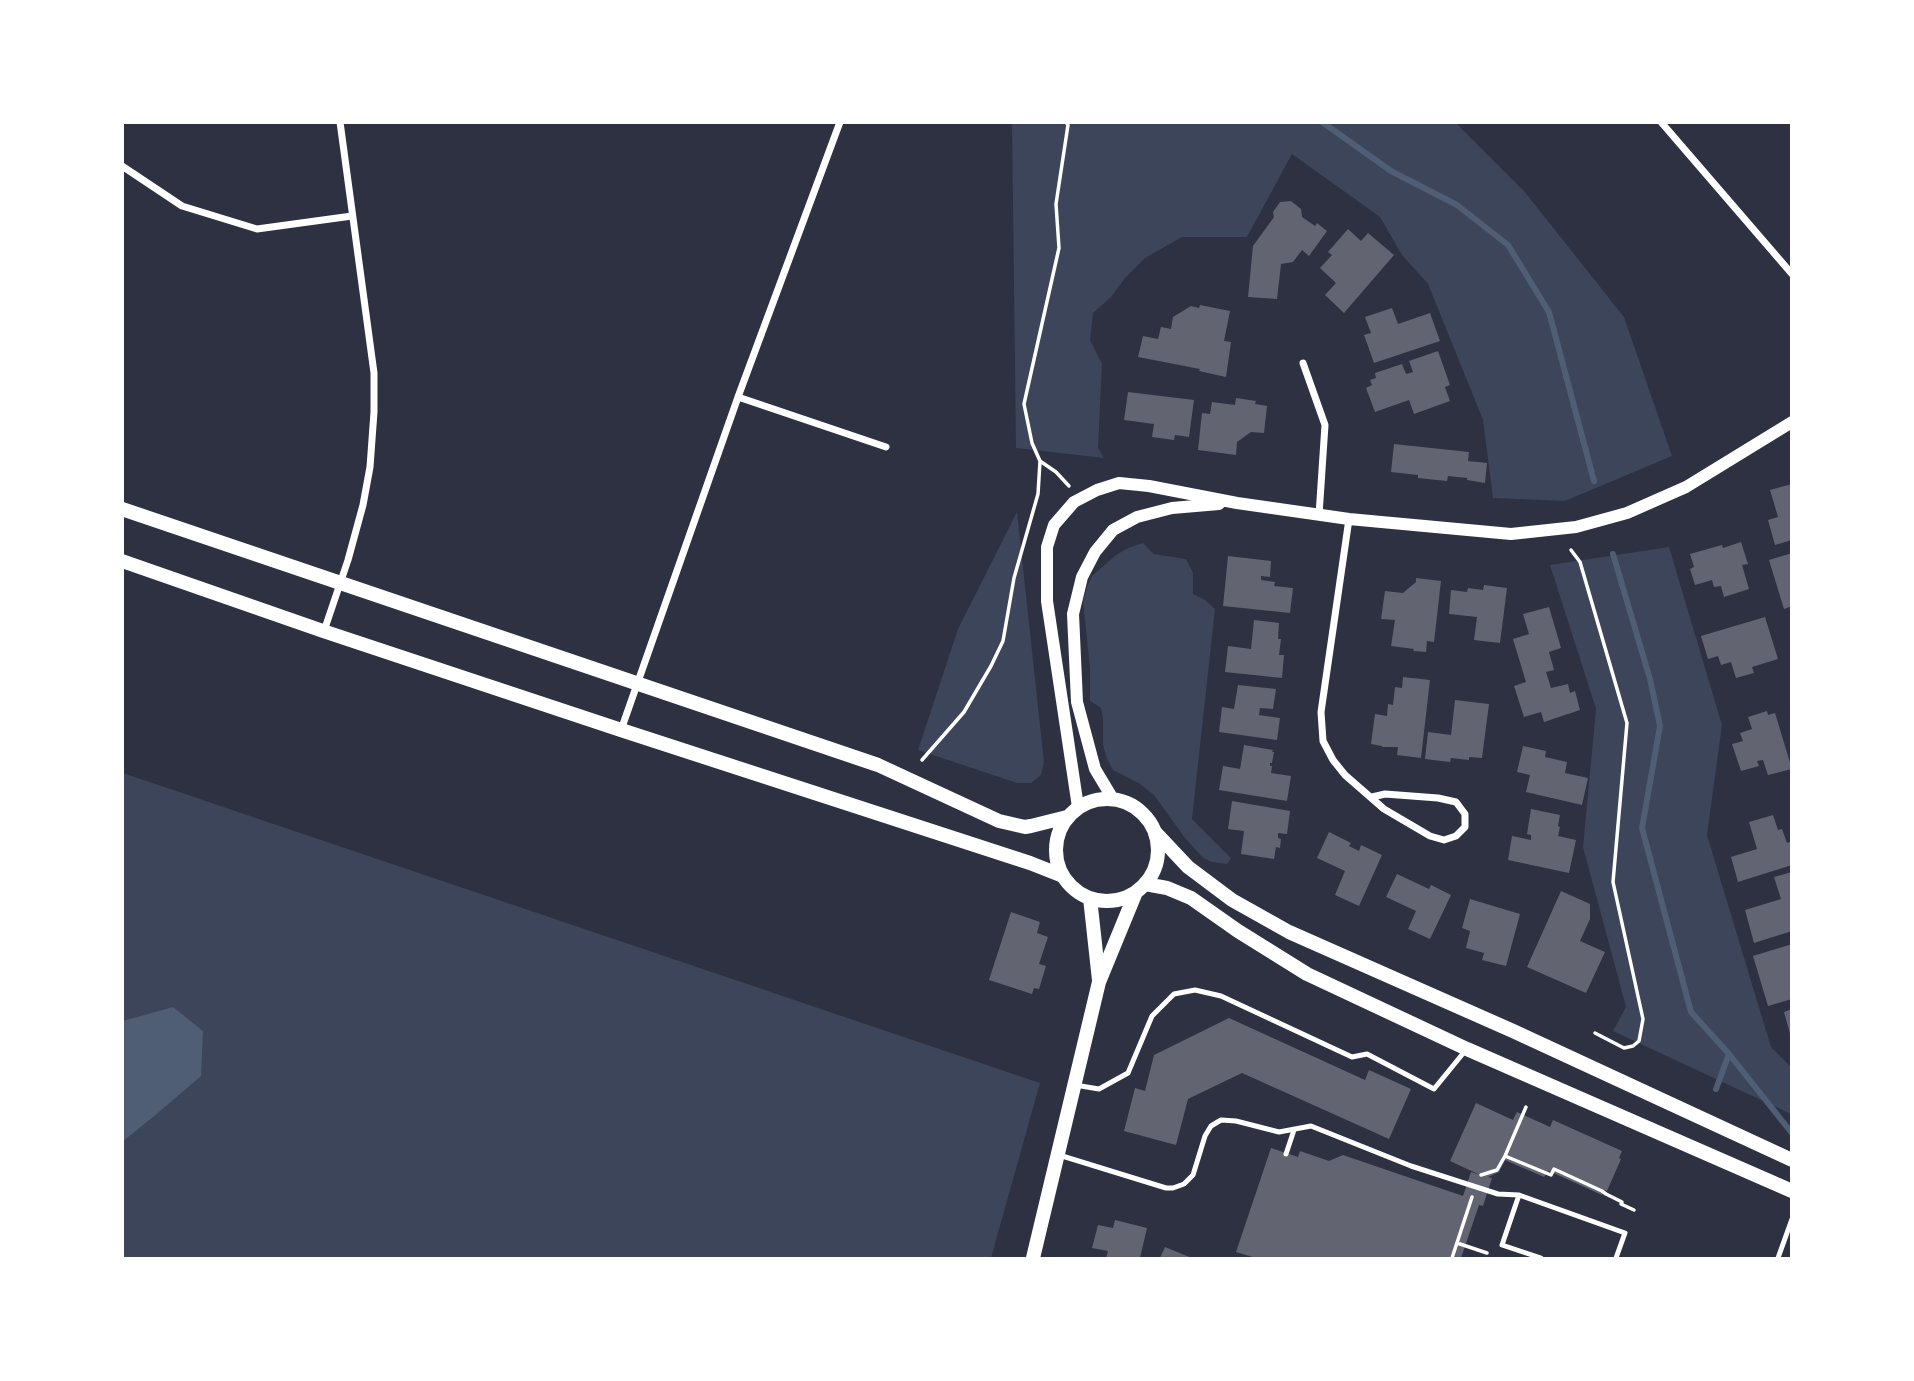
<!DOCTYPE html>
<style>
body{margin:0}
#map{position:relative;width:1914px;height:1381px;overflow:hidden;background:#2d3142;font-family:Spectral,serif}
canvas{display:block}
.frame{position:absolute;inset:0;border:124px solid #fff;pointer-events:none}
</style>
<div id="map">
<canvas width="1914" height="1381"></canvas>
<div class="frame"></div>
</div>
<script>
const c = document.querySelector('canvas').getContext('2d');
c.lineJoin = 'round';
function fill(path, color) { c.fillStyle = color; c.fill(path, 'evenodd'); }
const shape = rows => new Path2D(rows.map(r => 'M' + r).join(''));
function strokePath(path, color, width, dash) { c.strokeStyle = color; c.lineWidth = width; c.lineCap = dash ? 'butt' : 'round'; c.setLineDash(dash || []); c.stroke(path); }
fill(shape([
 [1012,123,1456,123,1524,191,1624,317,1672,456,1565,501,1493,498,1483,420,1428,284,1402,255,1380,217,1292,154,1247,237,1182,237,1145,258,1126,277,1111,297,1093,313,1090,340,1102,364,1098,448,1104,458,1016,448],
 [1017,512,1044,762,1041,775,1031,783,1017,783,918,750,958,629],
 [1143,543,1154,554,1186,559,1193,573,1193,594,1205,600,1215,609,1192,819,1231,858,1227,864,1212,862,1203,858,1185,838,1154,795,1140,784,1113,770,1107,759,1103,745,1103,718,1101,708,1090,701,1090,668,1083,601,1087,587,1092,576,1116,555,1128,548],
 [1669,547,1722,725,1707,835,1771,1047,1791,1067,1791,1114,1613,1031,1626,1007,1583,847,1596,709,1550,565],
 [123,773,1040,1083,991,1258,123,1258]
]), '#3c4559');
fill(shape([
 [173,1007,203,1031,201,1076,153,1117,123,1141,123,1021]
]), '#4f5d75');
strokePath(shape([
 [1322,122,1391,171,1457,205,1508,245,1549,312,1594,481],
 [1613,554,1650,679,1660,726,1642,828,1691,1012,1729,1054,1791,1132],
 [1716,1089,1729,1054]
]), '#4f5d75', 6);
fill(shape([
 [1291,201,1301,209,1302,217,1315,226,1317,223,1327,231,1309,256,1302,250,1293,262,1281,264,1277,299,1248,297,1253,246,1274,217,1273,212,1280,202],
 [1348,229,1361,241,1368,233,1394,255,1344,313,1325,295,1336,283,1320,268,1332,255,1328,252],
 [1200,305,1230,311,1224,341,1231,342,1226,377,1199,371,1200,369,1138,357,1143,336,1158,339,1161,327,1171,329,1173,317,1191,306,1199,308],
 [1392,308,1398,324,1430,313,1440,341,1374,363,1364,335,1371,333,1365,317],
 [1438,351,1450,385,1445,387,1450,401,1414,414,1409,400,1375,412,1366,388,1372,385,1370,380,1376,378,1375,373,1402,364,1406,374,1413,372,1409,361],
 [1128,392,1194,400,1189,437,1175,435,1174,440,1152,437,1154,424,1124,420],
 [1236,398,1256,401,1255,404,1267,406,1264,433,1251,432,1237,442,1236,455,1198,450,1202,413,1210,414,1212,402,1235,405],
 [1394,444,1469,452,1468,461,1487,463,1485,483,1467,480,1467,478,1448,476,1447,481,1418,478,1418,475,1391,472],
 [1792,484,1792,540,1775,545,1768,520,1778,517,1770,490],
 [1741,542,1748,564,1742,565,1749,589,1724,597,1721,586,1714,587,1712,580,1695,585,1690,569,1694,567,1690,554,1722,545,1723,548],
 [1792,553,1792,606,1784,609,1769,560],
 [1228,556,1271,561,1270,577,1261,576,1261,580,1275,582,1274,586,1293,588,1290,613,1223,606],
 [1416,578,1441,581,1434,642,1427,641,1426,652,1413,651,1414,649,1391,646,1395,620,1381,619,1385,591,1403,593,1416,582],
 [1484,585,1507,588,1500,643,1474,640,1477,617,1449,614,1451,590,1467,592,1468,588,1483,590],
 [1549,607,1561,648,1549,652,1554,670,1546,672,1551,688,1568,684,1570,693,1575,691,1580,710,1544,722,1541,712,1524,717,1514,686,1526,682,1513,639,1529,634,1523,614],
 [1765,617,1778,659,1752,667,1754,673,1736,678,1731,662,1721,665,1718,656,1708,659,1701,636],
 [1254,620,1279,623,1278,639,1281,639,1279,655,1284,655,1282,678,1225,672,1228,646,1251,649],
 [1403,677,1430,680,1421,758,1397,755,1398,747,1382,747,1382,746,1371,744,1375,714,1387,716,1388,704,1393,705,1395,687,1402,688],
 [1238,685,1276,689,1273,709,1260,708,1259,715,1280,718,1277,740,1219,732,1222,707,1234,709],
 [1455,700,1489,704,1482,758,1469,757,1469,760,1451,758,1450,762,1425,759,1428,732,1451,735],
 [1767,711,1768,715,1775,713,1792,769,1768,775,1763,760,1757,761,1759,766,1741,771,1732,744,1743,741,1740,733,1752,729,1748,717],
 [1244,745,1273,750,1272,752,1274,752,1272,763,1270,763,1270,766,1272,766,1271,773,1291,776,1287,801,1219,790,1223,766,1240,769],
 [1523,746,1546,751,1545,757,1567,762,1565,773,1588,778,1582,805,1526,792,1530,775,1517,772],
 [1232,801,1290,811,1287,834,1278,833,1278,838,1281,839,1280,848,1276,847,1274,859,1241,854,1244,831,1228,829],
 [1531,809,1560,815,1558,826,1560,827,1558,836,1576,840,1569,873,1508,860,1512,836,1531,840,1531,835,1527,834],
 [1773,815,1778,830,1782,829,1787,843,1790,842,1792,865,1738,882,1731,857,1757,849,1749,822],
 [1329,832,1351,843,1349,846,1359,851,1361,845,1382,855,1359,906,1335,895,1345,871,1317,858],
 [1792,872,1792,931,1754,943,1745,910,1781,899,1774,877],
 [1397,874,1429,889,1431,885,1451,895,1430,939,1408,929,1416,911,1386,897],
 [1561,891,1590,904,1590,919,1580,941,1605,952,1586,993,1527,967],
 [1470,899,1520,914,1506,966,1482,960,1484,953,1466,948,1470,931,1462,928],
 [1011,912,1040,922,1037,933,1048,937,1039,964,1046,966,1039,989,1034,988,1032,994,989,980],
 [1792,944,1792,999,1768,1006,1753,956],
 [1792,1009,1792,1037,1791,1037,1784,1012],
 [1229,1018,1365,1080,1369,1070,1411,1089,1389,1139,1242,1073,1188,1099,1176,1145,1124,1131,1135,1088,1145,1091,1154,1055],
 [1476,1103,1513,1120,1517,1112,1550,1127,1553,1120,1622,1151,1619,1158,1621,1159,1607,1191,1604,1190,1602,1195,1549,1171,1544,1177,1505,1160,1499,1172,1488,1177,1492,1178,1483,1206,1479,1205,1461,1258,1256,1258,1236,1252,1271,1148,1298,1157,1300,1151,1329,1161,1343,1155,1463,1196,1471,1172,1480,1175,1450,1161],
 [1115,1220,1147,1228,1140,1258,1106,1258,1108,1251,1092,1248,1098,1225,1113,1228],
 [1165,1247,1192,1258,1160,1258]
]), '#626471');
strokePath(shape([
 [1040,461,1056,472,1069,486],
 [1571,550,1580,562,1627,723,1613,882,1643,1019,1639,1041,1633,1046,1624,1048,1595,1033],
 [922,760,964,712,991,666,1003,641,1014,578,1038,494,1040,461,1032,443,1024,404,1059,248,1056,204,1068,125,1066,122],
 [1505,1156,1551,1175,1554,1169,1602,1191,1606,1194,1622,1202,1621,1204,1634,1210],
 [1481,1175,1497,1170,1505,1156,1526,1107],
 [1457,1243,1487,1253],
 [1452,1258,1472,1197]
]), '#fff', 3.5);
strokePath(shape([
 [1075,1085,1099,1089,1128,1073,1152,1016,1174,994,1195,990,1221,996,1352,1057,1367,1054,1434,1089,1465,1051],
 [1286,1154,1294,1130],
 [1059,1155,1166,1188,1173,1188,1184,1184,1193,1175,1205,1136,1211,1126,1221,1120,1236,1121,1279,1132,1311,1126,1411,1166,1498,1194,1519,1195],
 [1541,1258,1502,1245,1519,1195,1625,1233,1616,1258],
 [1778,1258,1792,1219]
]), '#fff', 5);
strokePath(shape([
 [1661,122,1792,274],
 [122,166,182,206,257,229,352,216],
 [1303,363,1325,425,1319,515],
 [738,397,886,447],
 [1349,519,1321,712,1323,741,1333,760,1345,775,1384,809,1430,836,1444,840,1456,836,1465,827,1465,814,1456,802,1438,798,1385,794,1372,797],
 [324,631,348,560,363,505,370,467,374,412,374,373,340,122],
 [621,730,738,397,840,122]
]), '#fff', 7);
strokePath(shape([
 [1113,799,1095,769,1077,702,1073,614,1082,577,1095,552,1113,530,1137,517,1172,508,1219,504],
 [1078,807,1047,601,1047,547,1054,525,1074,502,1097,490,1119,483,1149,486,1237,503,1349,519,1511,534,1576,527,1627,513,1686,487,1792,422]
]), '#fff', 12);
strokePath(shape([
 [122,509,878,765,999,821,1025,827,1031,826,1067,817],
 [122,561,323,631,621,730,1030,863,1063,876],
 '1056 850a51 51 0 1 1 102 0a51 51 0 1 1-102 0Z',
 [1156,833,1188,867,1232,900,1289,932,1513,1031,1792,1160],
 [1145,884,1167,888,1191,898,1238,931,1307,974,1467,1049,1792,1191],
 [1090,898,1099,980],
 [1033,1258,1099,982,1136,892]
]), '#fff', 14);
</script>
